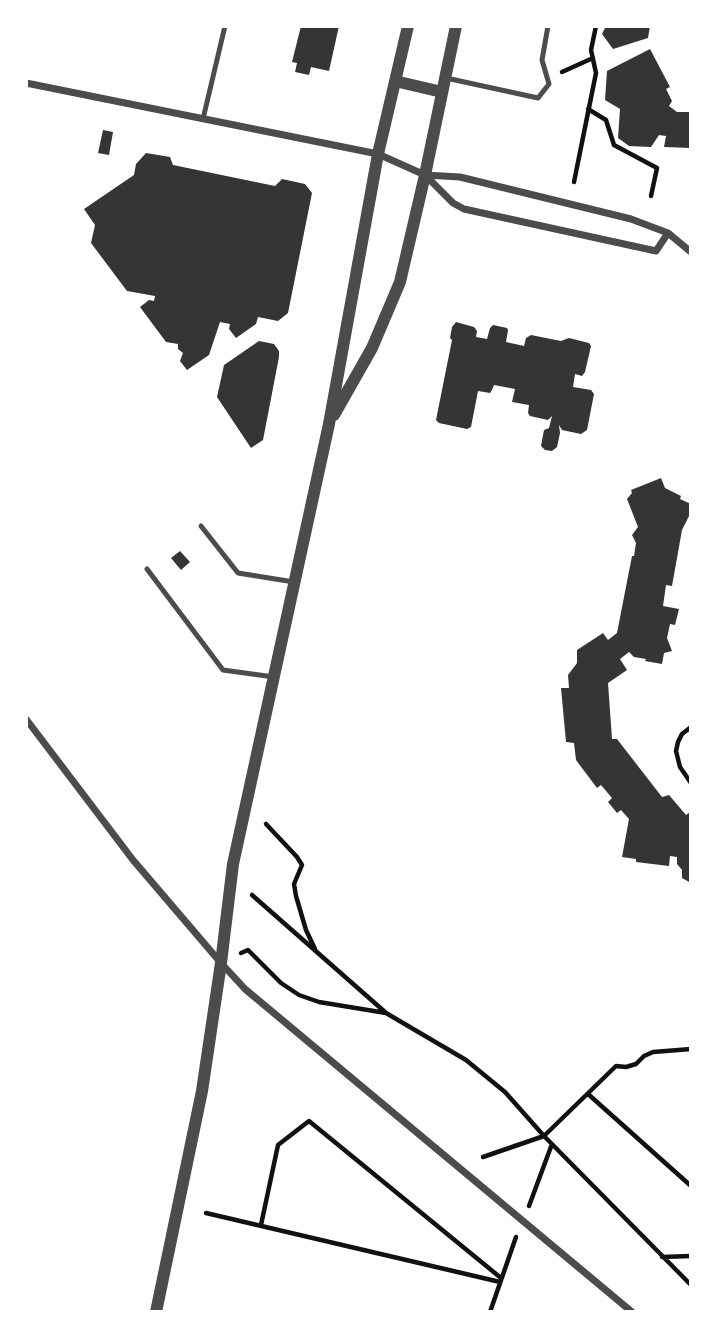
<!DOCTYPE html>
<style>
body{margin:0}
#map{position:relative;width:717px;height:1338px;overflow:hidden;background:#fff;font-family:"Noto Serif",serif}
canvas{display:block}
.frame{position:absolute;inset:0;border:28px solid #fff;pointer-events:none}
</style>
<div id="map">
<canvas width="717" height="1338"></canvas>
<div class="frame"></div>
</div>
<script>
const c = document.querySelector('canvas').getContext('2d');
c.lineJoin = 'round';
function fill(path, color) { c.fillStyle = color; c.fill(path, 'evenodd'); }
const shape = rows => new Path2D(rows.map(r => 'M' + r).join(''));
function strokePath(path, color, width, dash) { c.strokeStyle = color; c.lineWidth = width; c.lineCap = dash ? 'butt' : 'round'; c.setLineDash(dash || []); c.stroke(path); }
fill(shape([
 [301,26,339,26,329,71,311,67,309,75,295,72,297,63,292,62],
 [606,26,650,26,648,38,613,49,602,34],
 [650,49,670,87,666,89,672,101,669,106,677,112,691,112,691,148,664,147,666,136,659,135,651,147,629,146,618,138,620,109,605,100,607,71],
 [103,130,113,132,109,155,98,153],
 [146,153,170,157,173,165,275,186,282,179,305,184,312,193,288,313,278,321,258,317,256,324,236,338,229,329,230,324,220,322,209,355,187,370,180,361,183,353,178,349,178,344,166,342,140,307,149,300,154,301,155,296,127,291,91,243,95,225,84,209,134,175,136,164],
 [456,322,474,327,477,331,476,337,487,339,490,328,493,325,507,328,508,330,506,342,524,346,526,338,531,335,561,341,569,338,589,343,591,346,585,372,582,376,575,374,573,387,591,390,594,394,587,430,581,434,562,430,559,425,560,433,557,447,552,451,545,450,541,446,544,430,549,428,552,416,548,420,530,416,528,413,529,405,512,402,515,389,494,385,492,390,490,393,478,391,471,427,467,429,439,423,436,420,452,340,450,338,452,327],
 [259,341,274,344,279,351,279,357,263,440,251,448,217,397,224,365],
 [661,478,665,488,681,496,680,499,691,504,691,512,682,530,672,586,666,585,663,606,679,609,675,625,670,624,667,638,672,651,664,653,662,664,645,661,646,659,634,657,629,652,620,659,627,670,608,683,612,739,617,739,662,797,669,795,686,815,690,812,691,814,691,883,682,878,682,870,677,864,677,857,670,856,669,866,636,862,636,859,622,857,629,819,621,810,617,813,608,802,612,798,601,785,597,788,576,760,574,743,566,742,561,688,569,688,568,675,577,663,577,650,603,633,608,640,617,633,632,556,634,556,636,543,632,535,638,527,627,499,632,493,631,490],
 [180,551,190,562,181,570,171,558]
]), '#353535');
strokePath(shape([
 [562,72,593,58],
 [588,109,606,120,614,145,657,168,651,196],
 [574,182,596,73,591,50,596,26],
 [691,727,682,734,678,742,676,751,680,767,691,783],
 [266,824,297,857,302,865,294,884,296,896,306,930,315,949],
 [252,895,385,1012],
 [241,953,248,950,281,983,299,995,319,1002,386,1013,466,1060,505,1092,544,1136,691,1285],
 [588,1094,691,1186],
 [483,1157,544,1136,616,1066,626,1067,636,1064,644,1056,653,1052,691,1049],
 [529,1206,552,1144],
 [206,1213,500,1282],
 [261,1225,278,1145,309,1121,501,1278],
 [662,1257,691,1256],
 [490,1312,516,1237]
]), '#111', 4.5);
strokePath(shape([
 [446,78,538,98,549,84,542,60,548,26],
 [203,119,225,26],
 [201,526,238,573,294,582],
 [147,569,223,670,274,677]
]), '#4c4c4c', 5);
strokePath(shape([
 [26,83,378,154,425,175,460,177,631,219,668,233,691,252],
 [425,175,453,203,464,209,656,251,668,233],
 [26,719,133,860,221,963,245,989,632,1312]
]), '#4c4c4c', 7);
strokePath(shape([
 [395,81,442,92],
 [334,415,372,348,400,282,425,175,456,26],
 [156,1312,202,1091,221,963,233,864,329,424,378,154,408,26]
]), '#4c4c4c', 12);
</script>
